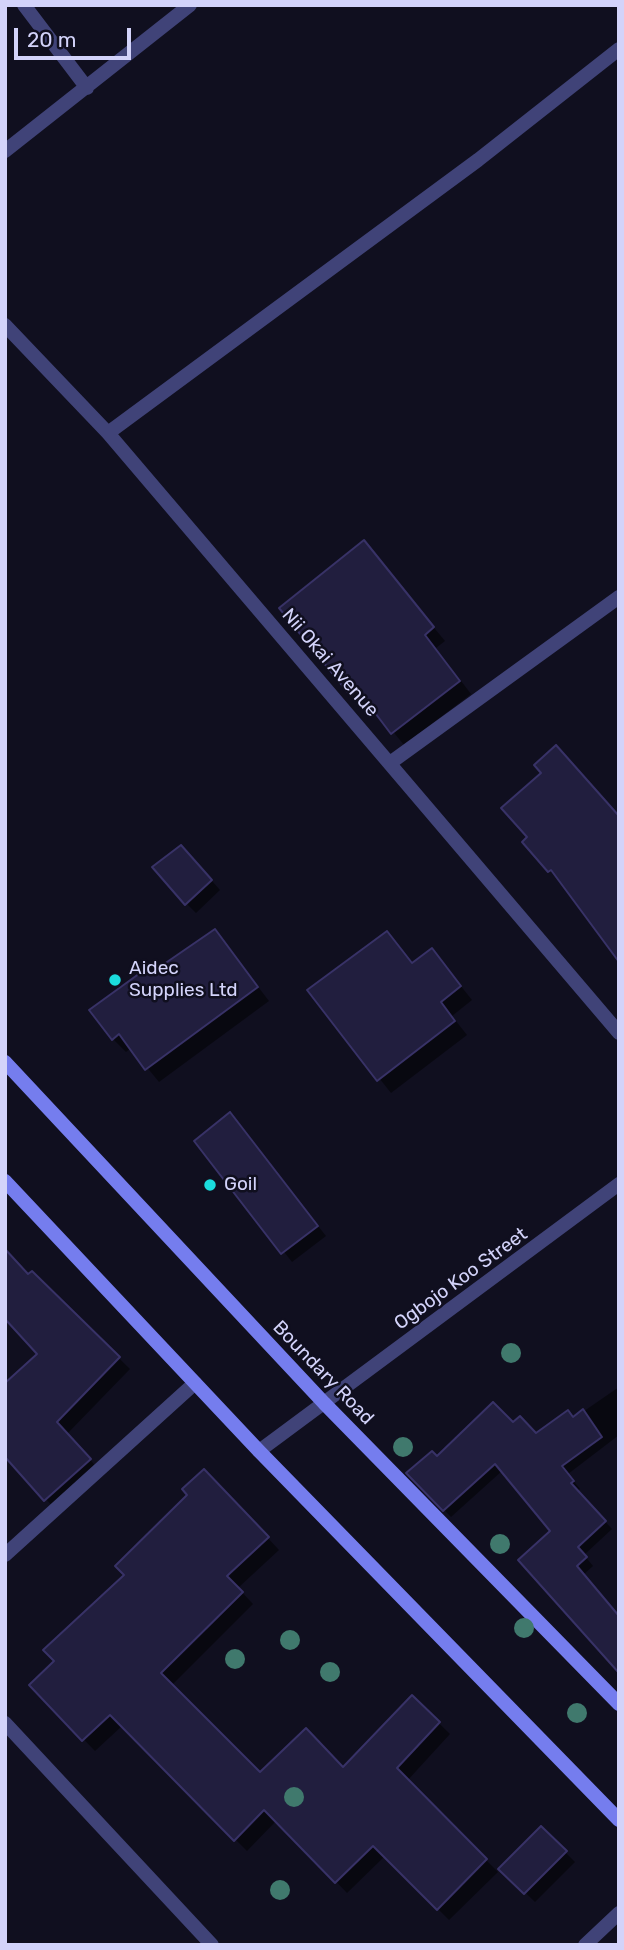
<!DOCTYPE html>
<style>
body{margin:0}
#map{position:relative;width:624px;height:1950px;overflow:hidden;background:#100f1f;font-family:Rubik,sans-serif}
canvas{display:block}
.frame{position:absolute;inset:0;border:7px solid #d3d3fa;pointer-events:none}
.scale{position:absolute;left:14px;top:28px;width:117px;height:32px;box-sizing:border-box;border:4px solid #d3d3fa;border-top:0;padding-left:9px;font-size:21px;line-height:24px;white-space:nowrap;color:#d3d3fa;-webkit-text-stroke:5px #100f1f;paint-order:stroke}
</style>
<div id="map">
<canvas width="624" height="1950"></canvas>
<div class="frame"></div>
<div class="scale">20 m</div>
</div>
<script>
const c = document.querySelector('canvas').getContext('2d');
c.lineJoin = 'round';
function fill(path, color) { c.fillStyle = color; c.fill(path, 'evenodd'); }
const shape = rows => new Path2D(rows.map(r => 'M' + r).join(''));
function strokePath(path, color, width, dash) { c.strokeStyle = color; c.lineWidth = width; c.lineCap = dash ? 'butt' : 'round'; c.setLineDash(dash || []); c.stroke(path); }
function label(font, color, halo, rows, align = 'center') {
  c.font = font + ' Rubik,sans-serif'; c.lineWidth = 5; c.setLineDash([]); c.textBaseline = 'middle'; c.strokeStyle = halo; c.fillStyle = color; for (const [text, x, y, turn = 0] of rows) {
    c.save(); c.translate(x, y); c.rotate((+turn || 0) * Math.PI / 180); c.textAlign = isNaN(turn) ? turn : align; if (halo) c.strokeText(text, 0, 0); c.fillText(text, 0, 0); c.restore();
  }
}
fill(shape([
 [363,542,445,641,436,648,471,694,404,745,369,702,363,706,351,694,282,608],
 [190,856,220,890,196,913,186,903],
 [215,931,269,1001,159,1082,131,1048,126,1052,113,1039,152,975],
 [386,933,414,964,432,950,472,1000,452,1016,467,1035,391,1093,310,991],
 [230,1115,326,1236,292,1262,197,1141],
 [32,1273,130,1369,67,1434,101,1472,57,1511,8,1458,5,1461,5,1385,40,1354,29,1276],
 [619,1387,619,1435,568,1474,580,1489,577,1491,612,1529,584,1555,593,1566,583,1575,619,1615,619,1670,553,1531,502,1471,451,1517,409,1473,513,1425,536,1435,574,1418],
 [216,1482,279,1550,238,1588,253,1604,171,1686,260,1775,344,1769,412,1697,450,1734,407,1781,498,1872,449,1920,385,1856,347,1893,277,1820,247,1851,122,1726,95,1751,31,1685,56,1661,126,1575],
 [541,1828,575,1862,535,1902,501,1869]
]), '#0007');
const building = shape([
 [364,540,434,627,425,635,460,681,391,734,357,689,350,695,279,608,364,540],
 [556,745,619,816,619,962,551,870,548,872,522,842,527,837,501,808,541,773,534,765,556,745],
 [181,845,212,880,185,905,152,867,181,845],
 [215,929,258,987,145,1070,119,1034,112,1040,89,1010,147,968,151,973,215,929],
 [387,931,412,963,432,948,461,986,441,1002,455,1021,377,1081,307,990,387,931],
 [230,1112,318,1226,281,1254,194,1141,230,1112],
 [5,1249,28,1274,32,1271,120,1357,57,1422,91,1459,44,1501,5,1457,5,1383,37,1354,5,1319,5,1249],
 [493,1402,513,1422,520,1416,536,1433,568,1410,573,1417,583,1409,602,1437,562,1466,574,1481,571,1483,606,1521,578,1547,587,1557,577,1566,619,1616,619,1673,518,1560,550,1531,495,1464,443,1511,406,1473,432,1451,437,1456,493,1402],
 [204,1469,269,1537,227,1576,243,1592,161,1673,260,1772,306,1728,343,1767,412,1695,440,1722,397,1768,487,1859,437,1910,373,1846,335,1883,264,1810,234,1841,110,1715,82,1741,29,1685,54,1661,43,1650,124,1575,115,1566,187,1495,182,1489,204,1469],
 [541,1826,567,1851,524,1894,498,1869,541,1826]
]);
fill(building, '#211e3e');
strokePath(building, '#383267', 2);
strokePath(shape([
 [24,5,87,88],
 [5,151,190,5],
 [5,325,108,433,619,1033],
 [108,433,478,160,619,49],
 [390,763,619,597],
 [259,1451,619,1184],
 [5,1555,195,1383],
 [5,1723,212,1945],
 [585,1945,619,1913]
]), '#404378', 14);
strokePath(shape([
 [5,1062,324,1403,619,1704],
 [5,1181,259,1451,619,1820]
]), '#757dee', 14);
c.fillStyle = '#40796d';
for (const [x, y] of [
 [511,1353],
 [403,1447],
 [500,1544],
 [524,1628],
 [290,1640],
 [235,1659],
 [330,1672],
 [577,1713],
 [294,1797],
 [280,1890]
]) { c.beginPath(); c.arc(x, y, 10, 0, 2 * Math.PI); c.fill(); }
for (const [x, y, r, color] of [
 [115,980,7,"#1bdcdd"],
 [210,1185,7,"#1bdcdd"]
]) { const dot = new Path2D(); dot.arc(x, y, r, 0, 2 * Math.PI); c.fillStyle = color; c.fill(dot); strokePath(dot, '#100f1f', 2.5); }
label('19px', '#d3d3fa', '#100f1f', [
 ["Nii Okai Avenue",330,663,49],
 ["Ogbojo Koo Street",461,1279,-36],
 ["Boundary Road",323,1373,46]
]);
label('19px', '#d3d3fa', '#100f1f', [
 ["Aidec",129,969],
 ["Supplies Ltd",129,991],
 ["Goil",224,1185]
], 'left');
</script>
